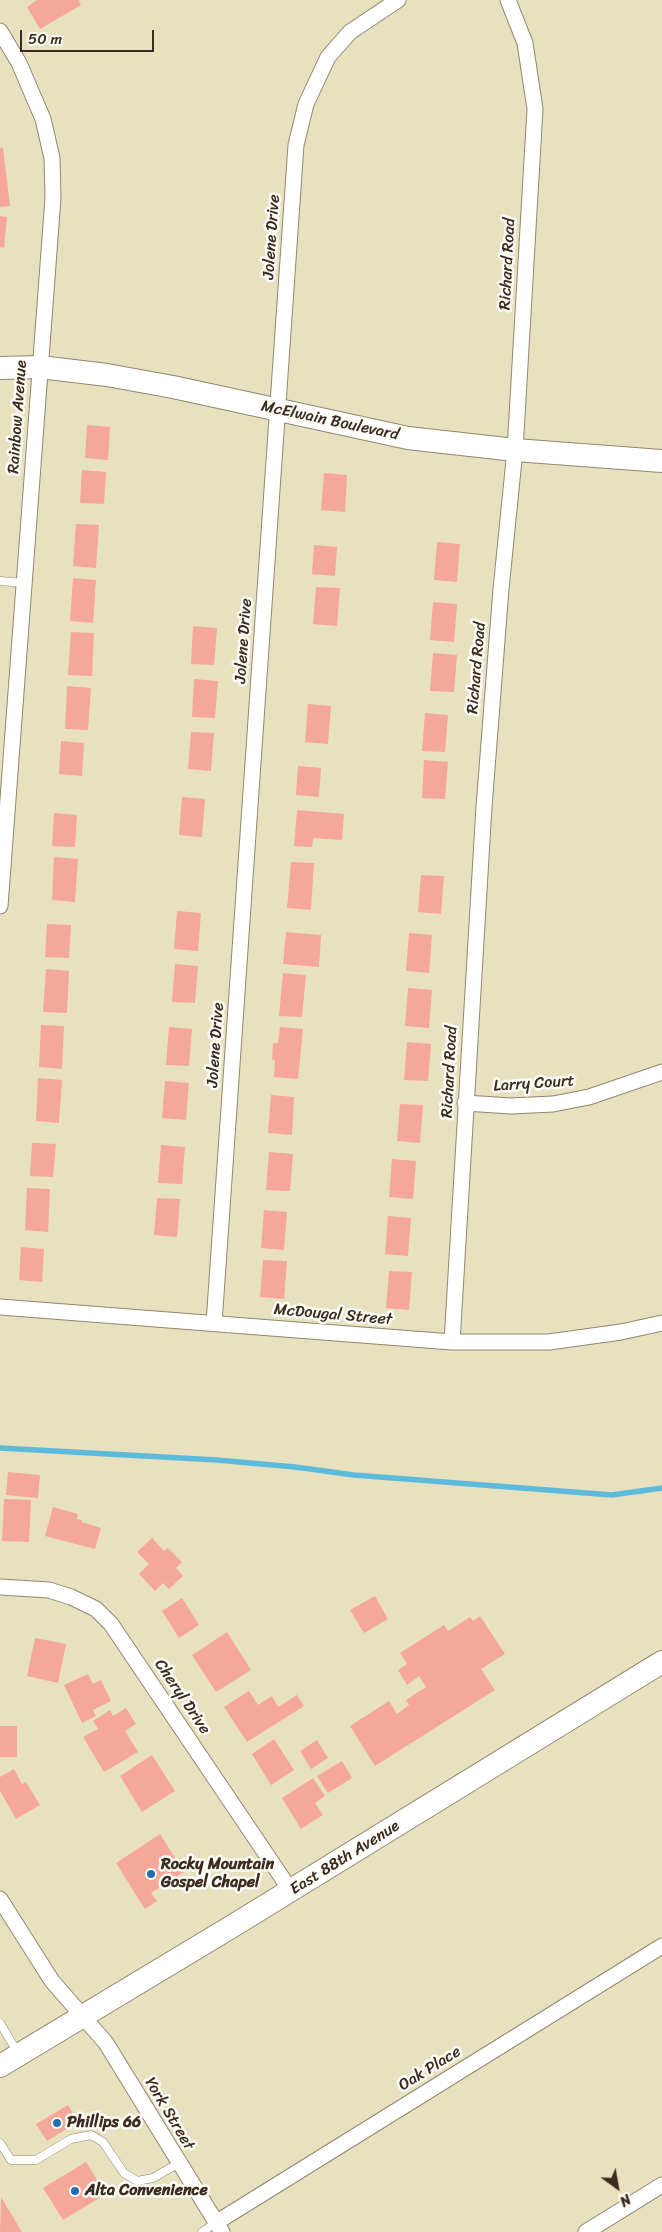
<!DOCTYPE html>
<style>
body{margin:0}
#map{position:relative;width:662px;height:2232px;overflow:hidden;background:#e8e1bf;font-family:Sriracha,sans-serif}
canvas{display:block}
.north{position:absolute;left:592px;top:2162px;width:50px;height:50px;-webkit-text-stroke:4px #fdfcf7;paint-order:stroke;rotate:148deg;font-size:14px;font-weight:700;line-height:20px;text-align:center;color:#3b2a1e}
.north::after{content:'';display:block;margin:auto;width:18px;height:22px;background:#3b2a1e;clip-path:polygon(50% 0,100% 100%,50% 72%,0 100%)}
.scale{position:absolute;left:20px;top:30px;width:134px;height:22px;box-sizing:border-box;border:2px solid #3b2a1e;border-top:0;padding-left:6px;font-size:15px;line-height:18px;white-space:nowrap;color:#3b2a1e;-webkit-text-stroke:4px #fdfcf7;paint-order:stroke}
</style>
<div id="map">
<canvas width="662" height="2232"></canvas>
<div class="north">N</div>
<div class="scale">50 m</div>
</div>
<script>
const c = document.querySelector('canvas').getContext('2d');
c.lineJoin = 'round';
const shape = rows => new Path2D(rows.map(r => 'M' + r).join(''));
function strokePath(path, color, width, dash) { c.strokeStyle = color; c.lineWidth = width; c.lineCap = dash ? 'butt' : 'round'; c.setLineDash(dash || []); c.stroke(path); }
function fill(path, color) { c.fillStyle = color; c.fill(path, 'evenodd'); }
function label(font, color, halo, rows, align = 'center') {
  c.font = font + ' Sriracha,sans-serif'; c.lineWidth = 5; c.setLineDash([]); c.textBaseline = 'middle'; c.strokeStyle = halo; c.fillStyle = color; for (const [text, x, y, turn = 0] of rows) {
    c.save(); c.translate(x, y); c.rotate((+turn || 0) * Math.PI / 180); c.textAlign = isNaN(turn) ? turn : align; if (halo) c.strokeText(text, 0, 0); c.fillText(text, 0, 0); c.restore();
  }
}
strokePath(shape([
 [0,1448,217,1460,295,1467,354,1475,612,1495,662,1488]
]), '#5cbada', 5.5);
fill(shape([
 [37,0,78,0,81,5,40,29,27,7],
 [0,148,3,148,10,206,0,207],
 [0,216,7,217,4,248,0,247],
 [87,425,110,427,108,460,85,458],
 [82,470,106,472,104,504,80,503],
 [324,473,347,475,345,512,321,510],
 [76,524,99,525,96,568,73,566],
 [437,542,460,544,457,582,434,580],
 [314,545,337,547,335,576,312,574],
 [73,578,96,580,93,623,70,621],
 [316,587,340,588,337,626,313,624],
 [433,602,457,604,454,642,430,640],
 [193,626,217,628,214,665,191,664],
 [71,632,94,633,92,676,68,675],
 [433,653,457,655,454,692,430,691],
 [194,679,218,681,215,718,192,717],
 [67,686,91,688,88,730,65,729],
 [308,704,331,706,328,744,305,742],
 [425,713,448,715,445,752,422,751],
 [191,732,214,733,211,771,188,769],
 [61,741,84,743,82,776,59,774],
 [424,760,448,762,445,799,422,798],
 [298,766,321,768,319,797,296,795],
 [182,797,205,799,202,837,179,835],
 [297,810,344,814,342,840,313,838,312,847,294,846],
 [54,813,77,815,75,847,52,846],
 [54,857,78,859,75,902,52,900],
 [291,862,314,863,311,910,287,908],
 [421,875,444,876,441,914,418,912],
 [177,911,201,913,198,951,174,949],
 [47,924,71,925,69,958,45,957],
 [286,932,321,935,319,967,283,964],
 [409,933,432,935,429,973,406,971],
 [175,964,198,966,195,1003,172,1002],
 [46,969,69,971,67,1013,43,1012],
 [283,973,306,975,302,1017,279,1016],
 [408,988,432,990,429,1028,405,1026],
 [41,1025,64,1026,62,1069,39,1067],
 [169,1027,192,1029,189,1066,166,1065],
 [280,1027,303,1029,298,1079,274,1077,275,1060,272,1060,273,1043,278,1043],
 [407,1042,431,1044,428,1081,404,1080],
 [38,1078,62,1080,59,1123,36,1121],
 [165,1081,189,1083,186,1120,162,1118],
 [271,1095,294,1097,292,1135,268,1133],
 [400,1104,423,1105,420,1143,397,1141],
 [32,1143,56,1144,53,1177,30,1176],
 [161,1145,185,1147,182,1184,158,1183],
 [269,1152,293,1154,290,1191,266,1190],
 [392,1159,416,1161,413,1199,389,1197],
 [27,1188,50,1189,48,1232,25,1230],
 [157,1198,180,1199,177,1237,154,1235],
 [264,1210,287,1212,284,1250,261,1248],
 [388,1216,411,1218,408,1256,385,1254],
 [21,1247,44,1249,42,1282,19,1280],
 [263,1260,287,1261,284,1299,260,1297],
 [389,1271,412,1272,409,1310,386,1308],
 [8,1472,40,1475,38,1498,6,1495],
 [4,1499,31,1500,29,1542,2,1541],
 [53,1507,78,1514,77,1519,82,1520,82,1522,101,1528,95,1549,45,1536],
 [152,1538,164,1551,168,1548,182,1562,176,1568,183,1576,169,1589,163,1583,155,1591,139,1574,149,1564,137,1552],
 [375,1596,388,1619,364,1633,350,1610],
 [182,1598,199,1625,179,1638,162,1611],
 [480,1616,505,1654,481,1669,495,1690,375,1766,350,1726,389,1701,397,1714,409,1705,406,1700,426,1687,419,1676,407,1685,398,1670,407,1664,400,1653,444,1625,448,1631,470,1617,473,1621],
 [227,1632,251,1670,216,1692,192,1655],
 [35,1638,66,1644,58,1683,27,1676],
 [88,1674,93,1684,101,1680,111,1701,93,1710,96,1716,82,1723,64,1685],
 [249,1691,258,1705,272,1696,278,1707,297,1695,304,1706,247,1742,224,1707],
 [126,1708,136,1724,125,1731,138,1752,104,1772,83,1737,98,1729,93,1721,110,1710,113,1716],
 [0,1726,17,1726,17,1757,0,1757],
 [274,1739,294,1770,271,1785,252,1754],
 [317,1740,328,1758,311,1769,300,1751],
 [152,1755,175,1791,142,1812,120,1776],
 [342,1761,352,1778,328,1793,317,1776],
 [14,1769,22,1784,26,1782,40,1805,16,1819,0,1791,0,1777],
 [313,1778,325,1796,315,1803,323,1815,301,1829,282,1798],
 [160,1834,184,1872,151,1893,157,1901,145,1909,116,1863],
 [68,2105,78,2122,47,2141,36,2124],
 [86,2162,106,2194,63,2220,43,2188],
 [1,2197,22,2232,0,2232]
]), '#f5a79a');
const lane = shape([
 [0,581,24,583],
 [0,2023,18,2053],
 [0,2143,11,2160,36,2160,71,2139,91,2135,103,2142,124,2173,137,2181,153,2178,179,2163],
 [202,2232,217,2222]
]);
const street = shape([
 [0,31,19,63,43,119,52,158,53,198,0,906],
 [465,1103,511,1106,553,1104,589,1097,662,1072],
 [0,1307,452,1342,549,1342,621,1332,662,1323],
 [214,1323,296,145,306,104,328,57,350,32,398,0],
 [452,1342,484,807,501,589,515,450,535,109,525,43,508,0],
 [0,1587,49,1590,71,1597,96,1609,111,1624,291,1891],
 [0,1899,52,1981,106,2043,222,2232],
 [217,2222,662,1946],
 [586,2232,662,2185]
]);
const secondary = shape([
 [0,368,40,367,107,375,173,387,408,438,515,450,662,461],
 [0,2066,231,1927,662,1662]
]);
strokePath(lane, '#92866e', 9);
strokePath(street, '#92866e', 17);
strokePath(secondary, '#92866e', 24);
strokePath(lane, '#fff', 8);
strokePath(street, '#fff', 15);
strokePath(secondary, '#fff', 22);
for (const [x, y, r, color] of [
 [151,1874,5,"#1f6fb2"],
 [57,2123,5,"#1f6fb2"],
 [75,2191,5,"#1f6fb2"]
]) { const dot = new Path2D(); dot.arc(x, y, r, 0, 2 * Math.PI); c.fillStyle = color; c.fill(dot); strokePath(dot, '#fdfcf7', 2); }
label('16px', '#3b2a1e', '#fdfcf7', [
 ["Jolene Drive",272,237,-86],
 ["Richard Road",508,264,-87],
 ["Rainbow Avenue",18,417,-86],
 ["McElwain Boulevard",330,421,12],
 ["Jolene Drive",244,641,-86],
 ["Richard Road",477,668,-85],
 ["Jolene Drive",216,1045,-86],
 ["Richard Road",450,1072,-87],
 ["Larry Court",534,1084,-4],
 ["McDougal Street",333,1315,5],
 ["Cheryl Drive",182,1697,56],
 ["East 88th Avenue",345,1858,-32],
 ["Oak Place",430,2069,-32],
 ["York Street",169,2114,59]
]);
label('bold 16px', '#3b2a1e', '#fdfcf7', [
 ["Rocky Mountain",161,1865],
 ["Gospel Chapel",161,1883],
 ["Phillips 66",67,2123],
 ["Alta Convenience",85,2191]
], 'left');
</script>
